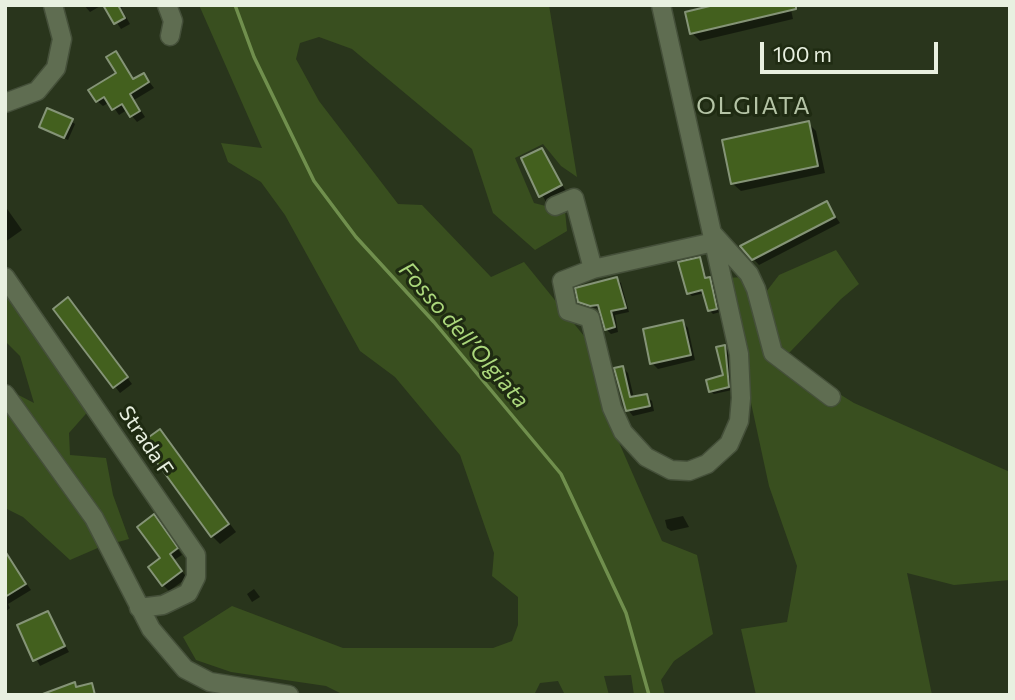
<!DOCTYPE html>
<meta charset="utf-8">
<style>
body{margin:0}
#map{position:relative;width:1015px;height:700px;overflow:hidden;background:#29351c;font-family:Commissioner,sans-serif}
canvas{display:block}
.frame{position:absolute;inset:0;border:7px solid #e8f0e0;pointer-events:none}
.scale{position:absolute;left:760px;top:42px;width:178px;height:32px;box-sizing:border-box;border:4px solid #e8f0e0;border-top:0;padding-left:9px;font-size:21px;line-height:24px;white-space:nowrap;color:#e8f0e0;-webkit-text-stroke:5px #1f2b12;paint-order:stroke}
</style>
<div id="map">
<canvas width="1015" height="700"></canvas>
<div class="frame"></div>
<div class="scale">100 m</div>
</div>
<script>
const c = document.querySelector('canvas').getContext('2d');
c.lineJoin = 'round';
function fill(path, color) { c.fillStyle = color; c.fill(path, 'evenodd'); }
const shape = rows => new Path2D(rows.map(r => 'M' + r).join(''));
function strokePath(path, color, width, dash) { c.strokeStyle = color; c.lineWidth = width; c.lineCap = dash ? 'butt' : 'round'; c.setLineDash(dash || []); c.stroke(path); }
function label(font, color, halo, rows, align = 'center') {
  c.font = font + ' Commissioner,sans-serif'; c.lineWidth = 6; c.setLineDash([]); c.textBaseline = 'middle'; c.strokeStyle = halo; c.fillStyle = color; for (const [text, x, y, turn = 0] of rows) {
    c.save(); c.translate(x, y); c.rotate((+turn || 0) * Math.PI / 180); c.textAlign = isNaN(turn) ? turn : align; if (halo) c.strokeText(text, 0, 0); c.fillText(text, 0, 0); c.restore();
  }
}
fill(shape([
 [199,5,549,5,577,177,561,166,543,144,515,158,534,203,565,211,567,231,535,250,493,213,472,149,352,49,319,37,300,43,296,59,319,101,398,204,422,205,491,277,524,262,584,336,614,431,662,541,697,555,713,634,674,661,661,680,665,695,634,695,631,675,604,676,609,695,565,695,558,681,540,683,534,695,344,695,326,686,231,672,196,660,183,637,232,606,343,648,493,648,512,641,518,625,518,597,492,576,494,553,460,455,395,377,360,351,285,215,261,182,228,162,221,143,262,148],
 [836,250,859,284,841,299,790,352,781,354,783,359,854,403,1010,472,1010,580,954,585,907,573,932,695,756,695,741,629,787,622,797,566,769,486,724,278,746,277,768,327,766,292,779,275],
 [17,292,92,407,69,433,70,455,106,458,113,495,129,539,100,547,70,560,23,517,5,508,5,388,34,403,20,356,5,341,5,301]
]), '#394f1f');
fill(shape([
 [84,5,102,5,90,12],
 [105,5,127,5,121,8,130,24,121,29],
 [790,5,793,19,700,41,692,33],
 [115,53,134,80,144,75,154,88,134,100,145,117,137,122,127,110,119,115,110,102,103,106,97,101,118,74],
 [71,121,75,124,68,140,41,127],
 [808,123,816,131,825,173,741,191,733,184],
 [541,150,566,191,546,202,523,159],
 [826,203,840,223,759,265,742,247],
 [5,206,22,230,5,242],
 [700,259,707,279,713,282,720,312,713,314,709,310,705,293,692,296,689,293],
 [617,279,621,283,629,312,615,315,618,332,611,334,606,329,601,309,585,306,579,301],
 [73,305,132,384,120,393,55,309],
 [683,322,688,328,695,360,658,369,652,363],
 [725,347,728,350,732,390,714,394,710,391,725,377],
 [622,367,628,373,634,398,646,396,652,401,654,411,633,416,628,410],
 [160,432,236,532,220,544,212,536],
 [683,516,689,527,671,531,667,528,665,520],
 [160,522,182,555,174,560,187,578,169,591,163,585],
 [9,559,31,590,8,604,10,608,5,612,5,562],
 [254,589,260,597,252,602,247,594],
 [47,613,69,652,40,666,19,626]
]), '#0007');
strokePath(shape([
 [235,5,254,57,314,181,356,237,434,322,561,474,626,613,649,695]
]), '#708f4d', 3.5);
const building = shape([
 [103,5,118,5,125,18,114,24,103,5],
 [714,5,796,5,796,9,690,34,685,12,714,5],
 [116,51,133,79,144,73,149,82,130,94,140,111,130,117,122,104,112,110,104,97,96,102,88,90,116,73,106,57,116,51],
 [47,108,73,119,64,138,39,127,47,108],
 [809,121,818,166,731,184,722,140,809,121],
 [542,148,562,185,539,197,521,158,542,148],
 [827,201,835,217,752,260,740,246,827,201],
 [700,257,705,278,710,277,717,309,708,311,702,290,687,294,678,262,700,257],
 [617,277,626,308,611,311,615,327,605,330,598,305,590,306,578,302,575,288,617,277],
 [68,297,128,377,113,388,53,309,68,297],
 [683,320,691,355,650,364,643,329,683,320],
 [725,345,729,387,709,392,706,380,723,375,716,347,725,345],
 [623,366,630,397,647,394,650,406,626,411,614,368,623,366],
 [160,429,229,524,211,537,142,442,160,429],
 [154,514,178,548,170,554,182,571,162,586,148,567,160,558,137,527,154,514],
 [5,551,26,584,5,597,5,551],
 [48,611,65,646,33,661,17,625,48,611],
 [75,682,76,687,92,683,95,695,40,695,75,682]
]);
fill(building, '#43601e');
strokePath(building, '#859477', 2);
const minor = shape([
 [167,5,173,21,170,36],
 [661,5,739,354,741,398,739,421,729,444,707,464,689,471,671,470,646,457,623,432,612,408,590,318,568,311,562,281,593,269,714,242],
 [5,103,37,91,56,68,62,39,53,5],
 [555,206,574,198,593,269],
 [713,234,749,274,756,289,773,353,831,397],
 [5,277,196,555,196,577,188,593,163,605,139,608],
 [5,394,94,518,151,629,185,669,210,682,289,695]
]);
strokePath(minor, '#45503a', 21);
strokePath(minor, '#5f6d51', 18);
label('21px', '#e8f0e0', '#1f2b12', [
 ["Strada F",146,441,56]
]);
label('italic 23px', '#abd77b', '#1f2b12', [
 ["Fosso dell’Olgiata",464,335,49]
]);
c.letterSpacing = '2px';
label('24px', '#b5c4a6', '#1f2b12', [
 ["OLGIATA",754,106]
]);
c.letterSpacing = '0px';
</script>
